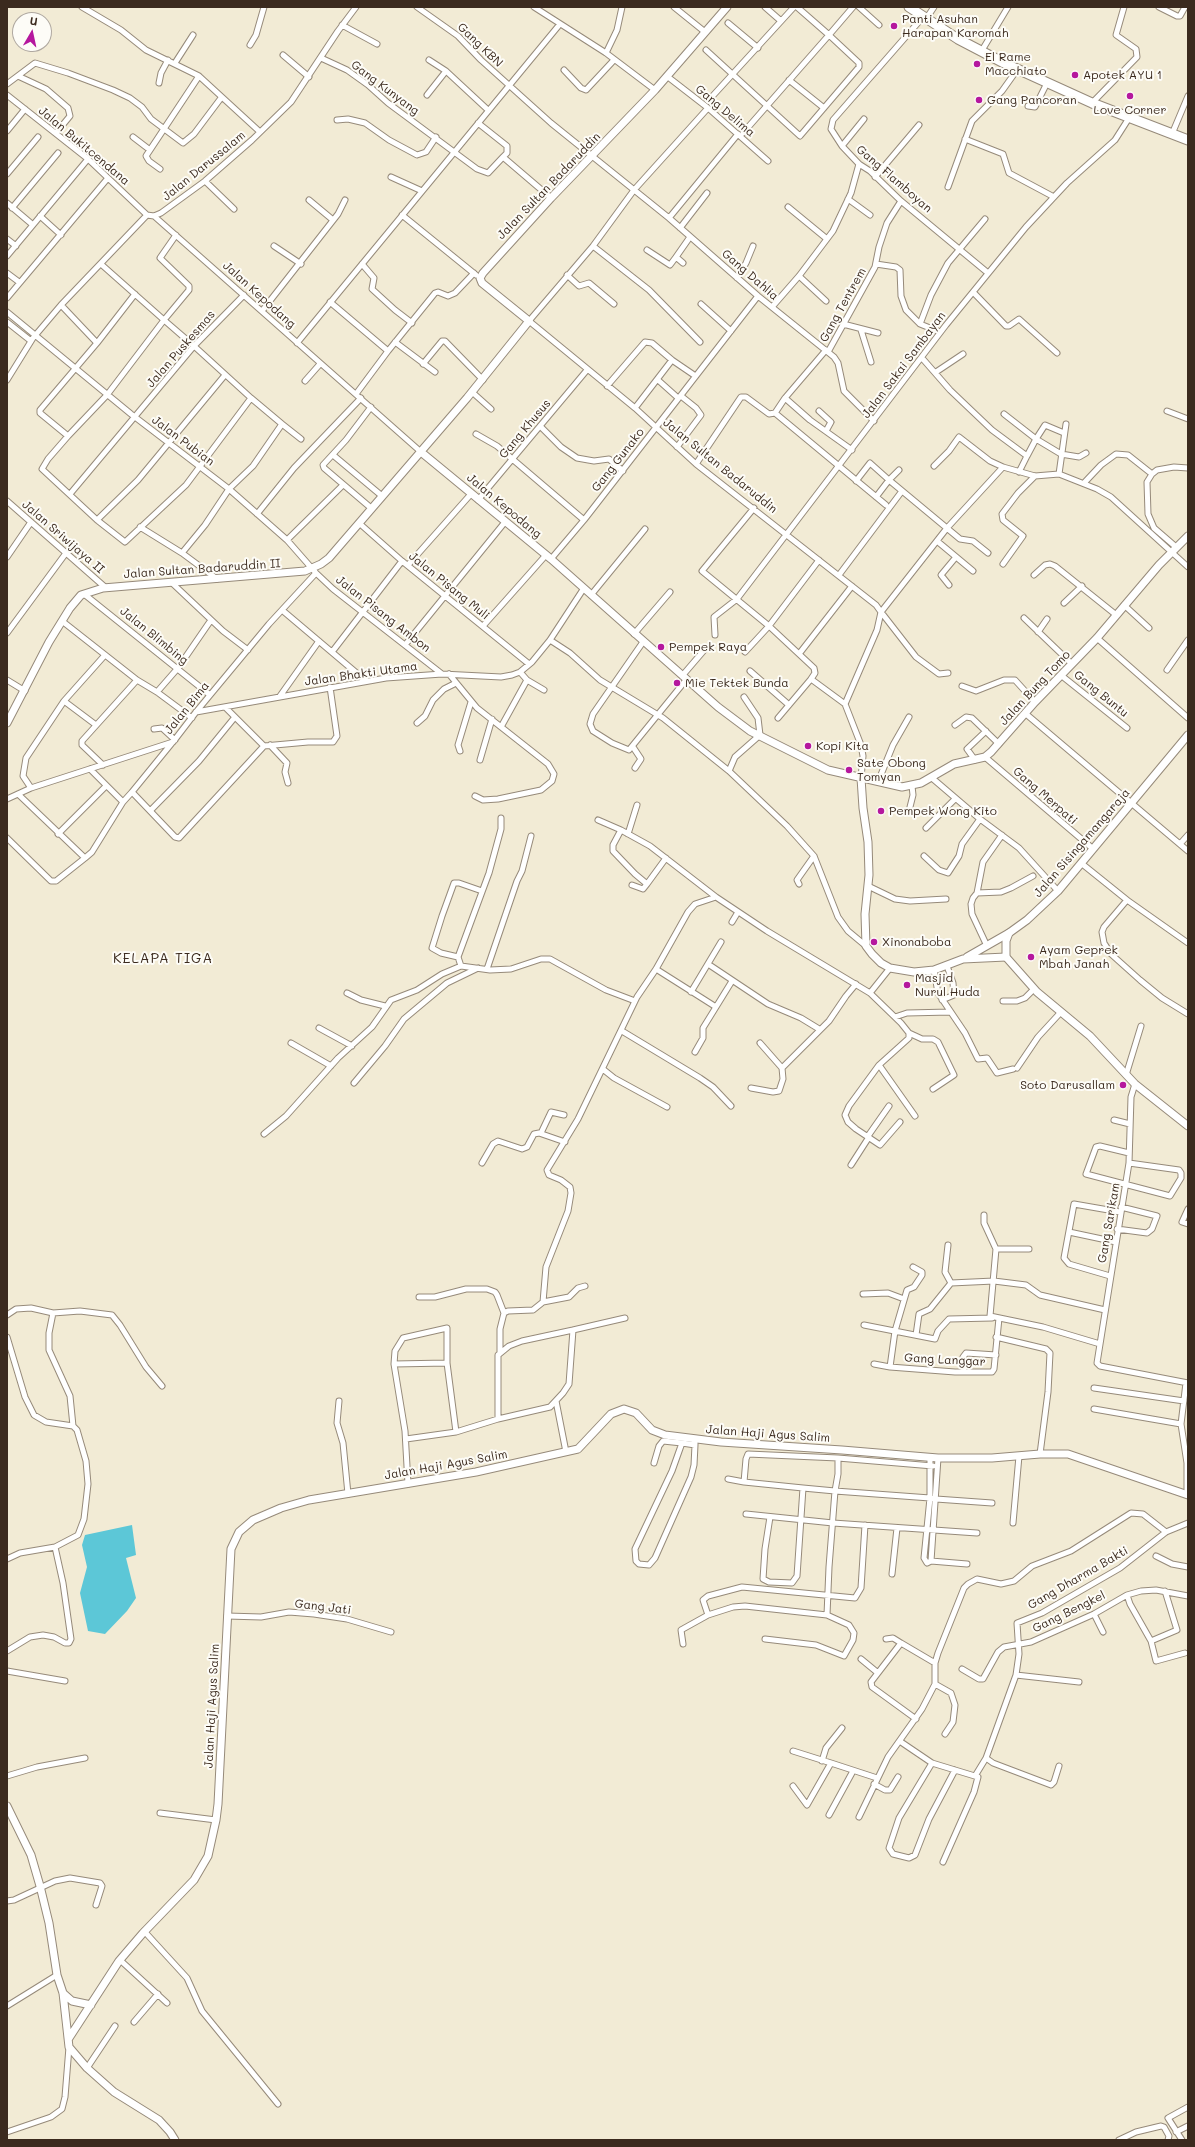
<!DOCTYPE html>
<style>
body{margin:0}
#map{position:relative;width:1195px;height:2147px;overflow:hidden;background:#f2ebd5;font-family:Mali,sans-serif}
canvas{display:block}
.frame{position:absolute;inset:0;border:8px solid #3b2a1e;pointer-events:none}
.north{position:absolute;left:12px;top:12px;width:40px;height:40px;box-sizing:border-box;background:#fdfcf7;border:1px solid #afa8a0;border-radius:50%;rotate:9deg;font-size:11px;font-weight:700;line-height:16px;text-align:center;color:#3b2a1e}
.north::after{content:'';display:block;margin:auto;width:14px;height:18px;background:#b5179e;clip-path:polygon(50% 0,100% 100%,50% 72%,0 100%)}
</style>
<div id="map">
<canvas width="1195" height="2147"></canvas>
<div class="frame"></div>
<div class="north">U</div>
</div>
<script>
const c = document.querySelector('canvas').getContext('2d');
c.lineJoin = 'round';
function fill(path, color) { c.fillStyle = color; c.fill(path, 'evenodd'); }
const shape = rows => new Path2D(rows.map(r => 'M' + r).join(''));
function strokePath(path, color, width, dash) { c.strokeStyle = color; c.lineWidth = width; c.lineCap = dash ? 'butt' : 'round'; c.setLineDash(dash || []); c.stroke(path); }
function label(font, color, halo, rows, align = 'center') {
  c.font = font + ' Mali,sans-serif'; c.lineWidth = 4; c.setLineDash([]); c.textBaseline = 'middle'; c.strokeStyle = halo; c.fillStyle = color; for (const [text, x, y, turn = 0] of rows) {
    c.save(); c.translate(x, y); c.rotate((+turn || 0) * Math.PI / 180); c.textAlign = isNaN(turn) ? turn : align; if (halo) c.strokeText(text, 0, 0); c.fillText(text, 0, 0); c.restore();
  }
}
fill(shape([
 [132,1525,136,1555,126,1558,136,1598,127,1611,105,1634,88,1631,80,1593,87,1567,82,1545,85,1535]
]), '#5cc7d7');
const minor = shape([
 [82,7,121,30,146,50,199,76,260,132],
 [417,7,458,36,481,60,551,123,669,218,758,296,834,357,838,363,844,391,874,421],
 [534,7,606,53,655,90],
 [674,7,705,32],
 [765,7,781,21],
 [859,7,879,25],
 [1159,7,1177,16,1180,16,1185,7],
 [923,17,833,120,831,129,842,146,859,164,870,171,901,201,988,273],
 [926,19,934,7],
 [728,23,758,48],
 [342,25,377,44],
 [250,45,256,35,264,7],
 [706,50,800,136,859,67,859,63,829,35,853,7],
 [981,52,1008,7],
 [606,53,617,30,622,7],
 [283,55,309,77],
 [321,58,347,70,368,85,388,103,477,169,488,173,503,157,551,198],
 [429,60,446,71,488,110],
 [175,63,193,35],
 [564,70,581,88,586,90,614,60],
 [18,76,46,89,68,108,70,116,56,133],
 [668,77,708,108,768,161],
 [789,80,824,108],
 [159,83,161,73,168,60],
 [7,84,35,63,68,73,113,90,130,98,142,107,151,119,183,143,194,134,221,98],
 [7,95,88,159,147,215],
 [427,95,446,71],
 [708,101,794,7],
 [1092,103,1137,57,1136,49,1116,35,1124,7],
 [1028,106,1035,107,1047,83],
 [708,108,634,190,593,246,529,321,635,408,696,464,876,605,881,612,877,630,845,704,861,745,863,756,861,778],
 [337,120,348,119,365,123,389,140,417,155,426,152,436,137],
 [478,123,507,146,507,153,503,157],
 [7,131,25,109],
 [743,133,829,35,797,7],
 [1172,134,1188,96],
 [133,137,150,150],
 [965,139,1003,154,1009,173,1054,197],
 [842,146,864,119],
 [160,169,149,161,146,156,199,76],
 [7,174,38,137],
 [391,177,422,191],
 [875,177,919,125],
 [205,181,234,209],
 [948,187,972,121,1002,91,1017,70],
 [848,199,870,215],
 [309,200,333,220],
 [7,203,33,225],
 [788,207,827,239],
 [12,208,58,153],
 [402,215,476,275],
 [40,216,61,235],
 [154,216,421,452],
 [669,218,738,134],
 [680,228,707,193],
 [7,239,16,246],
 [274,246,301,264],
 [593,246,649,290,700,342],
 [647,250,670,265,676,257],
 [7,256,88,159],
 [683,263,676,257,690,237],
 [362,264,374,278,372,289,395,310,412,323],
 [876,264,896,267,900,270,901,296,906,310,920,324,940,332],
 [102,265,164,320,194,346,251,398,186,485,125,542,97,520,42,469,48,459,68,436,107,395,164,320,189,290,189,286,160,258,176,235],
 [7,273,19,282],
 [567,275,579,286,589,283,614,304],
 [799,276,826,301],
 [737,278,746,263,753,246],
 [973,292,1006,326,1009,326,1019,319,1057,353],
 [7,298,108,178],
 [330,302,388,351],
 [701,304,731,331],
 [61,305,97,343,40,410,40,413,68,436],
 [772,307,799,276,833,231,851,193,859,164],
 [262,311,338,214,345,200],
 [7,312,131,414,229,489,287,540,316,573,333,589,442,674],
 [7,322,31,341],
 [843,324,878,333],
 [920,324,931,295,948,263,985,219],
 [861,330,871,362],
 [395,342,435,372],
 [97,343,135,294],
 [297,343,560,24],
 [828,352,875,267,879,247,887,223,901,201],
 [922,358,950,390,992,430,1027,456,1019,472],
 [423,364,442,341,445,341,483,380],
 [936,372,963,354],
 [7,380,33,338,61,305,147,215,154,216,161,213,205,181,252,140,291,102,338,31,356,7],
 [658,380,677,397],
 [305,381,320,364],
 [607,386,645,342,652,343,672,360],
 [472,392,491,409],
 [356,394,388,351,435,293,438,292,448,296,455,293,474,273],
 [785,398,810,420,852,450],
 [371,407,346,440,323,465,324,468,371,508],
 [635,408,672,360,694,375],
 [819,411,831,422,826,431],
 [1167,411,1188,419],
 [775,413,886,505],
 [1004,414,1036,439,1027,456],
 [282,424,301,439],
 [540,426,561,447,577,458,594,461,609,459,623,471],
 [1064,433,1045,425,1036,439,1061,454,1079,457,1086,453],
 [476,434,497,446,584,520],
 [677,447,701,415,696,408,681,396],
 [333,455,382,496],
 [696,464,741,397,746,397,769,414,775,413,785,398,826,350],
 [934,466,949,451,959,437,990,461,1003,467],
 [1059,474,1097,489,1111,497,1188,567],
 [856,481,870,463,889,480,899,470],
 [1084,483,1101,465,1116,454,1128,455,1152,474],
 [70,494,194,346,244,295],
 [876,497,889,480,960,539,973,541,988,553],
 [478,500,587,370],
 [7,501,106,588],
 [257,514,294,468,361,398],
 [97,520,138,480,225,375],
 [359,523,402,561,529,664],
 [140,527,182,553,217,579],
 [287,540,343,485],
 [937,541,973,571],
 [1176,547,1154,528,1148,514,1147,482,1152,474,1157,470,1174,467,1188,468],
 [182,553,205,525,229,489,253,466,282,424,251,398],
 [7,557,31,522],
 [551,559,584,520,758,296],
 [1003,564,1023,536,1003,520,1002,514,1018,493,1035,476],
 [408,565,471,494],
 [839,575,902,491],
 [1034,575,1045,565,1050,564,1055,566,1115,614],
 [171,582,223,631,248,650],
 [949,585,941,575,956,557],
 [84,594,210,695],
 [591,595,645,529],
 [1064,603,1082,586],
 [1124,605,1149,628],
 [282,610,366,681],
 [1024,618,1072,664],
 [62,621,137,680,157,692,192,718],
 [483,626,546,555],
 [1038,632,1047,619],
 [7,633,66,553],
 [634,634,670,592],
 [715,635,714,617,737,599,946,325,1026,227,1067,183,1115,140,1129,118],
 [1097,638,1188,718],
 [550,640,570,653,600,680,663,718,729,771,787,826,814,856,838,917,848,931,866,946],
 [643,642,593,714,590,724,593,731,612,743,629,750,686,680],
 [405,645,505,522],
 [332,652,402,561],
 [745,652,769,626,702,571,754,508],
 [799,654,852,586],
 [1167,670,1188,640],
 [750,671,789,705,811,679,845,704],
 [520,672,527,680,544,690],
 [948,673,939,674,916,657,881,612,947,528,1003,467,1035,476,1059,474,1066,424],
 [449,674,477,708,548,764,554,774,552,781,541,790,498,799,483,800,475,796],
 [682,676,706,648],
 [1062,676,1127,728],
 [811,679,815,673,814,668,769,626,819,560],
 [7,680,25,691],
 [962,686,976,691,1004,680,1015,680,1035,702],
 [157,692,178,668,211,620],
 [280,696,319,641],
 [64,701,96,725],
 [226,708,264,746,308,742,333,742,337,736,330,687],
 [196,712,386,678,442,674,501,677,512,675,520,672,532,662,550,640,584,588],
 [1026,714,1188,851],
 [778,718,789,705],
 [417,723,425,716,433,700,444,689,456,683],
 [955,725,966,717,972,718,999,744],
 [501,727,527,680],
 [154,729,162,728,175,740],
 [270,745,287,763,285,772,288,783],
 [633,747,641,759,635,768],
 [460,751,458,745,471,702],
 [985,757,1092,848],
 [480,760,492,719],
 [975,760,967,749,986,731],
 [103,765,82,745,82,741,137,680],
 [90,769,123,802,132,792,175,837,179,838,264,746],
 [729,771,735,757,760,735,758,718,744,697],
 [932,778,980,819,1019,848,1058,891],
 [878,782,893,745,909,717],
 [31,788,23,776,26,758,64,701,105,655],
 [132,792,172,743],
 [18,794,85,858,92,852,123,802],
 [7,799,31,788,173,742,196,712,269,624,316,573],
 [150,811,199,761,235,717],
 [909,811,913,795,912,786],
 [598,820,621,830,650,846,716,897],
 [926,828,955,799],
 [621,830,613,845,613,851,635,874,647,884,666,858],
 [58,834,106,786],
 [628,834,637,805],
 [7,838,51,881,56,881,85,858],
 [1180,844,1188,835],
 [924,856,939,870,948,873,959,856,962,844,980,819],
 [1081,863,1127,900,1188,943],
 [799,884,797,880,814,856],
 [632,885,643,889,647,884],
 [868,886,895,899,910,901,946,899],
 [977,893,983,862,1002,835],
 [1127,900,1104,927,1102,932,1104,943,1111,954,1140,980,1162,998,1188,1014],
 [732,922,738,912],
 [987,946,972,914,971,904,973,898,977,893,1001,892,1011,888,1033,876],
 [458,957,441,953,432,948,442,916,454,883,459,883,482,891],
 [708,964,768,1004,801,1018,819,1029],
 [461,966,458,957,489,873,501,829,501,818],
 [487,969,517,881,522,871,531,836],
 [656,969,716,1007,703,1028,703,1038,695,1052],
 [934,970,938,993,965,1033,978,1059,987,1058,997,1073,1013,1069],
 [691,992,721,942],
 [347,993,361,1000,385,1006],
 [870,993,890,968],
 [942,1000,954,995,953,983,947,966],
 [1003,1001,1017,1001,1025,998,1034,989],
 [716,1007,732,981],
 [895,1017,907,1013,950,1012],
 [319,1028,352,1046],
 [622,1031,700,1078,713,1087,731,1106],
 [909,1033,922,1039,933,1039,938,1042,954,1075,933,1089],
 [291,1043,331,1066],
 [760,1043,782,1068],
 [879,1065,915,1116],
 [1017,1068,1038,1037,1061,1012],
 [604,1070,614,1078,667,1107],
 [1126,1075,1141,1026],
 [354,1083,385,1046,404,1019,447,983,478,968],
 [1135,1084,1131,1097,1129,1163,1097,1363,1100,1366,1188,1383],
 [751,1088,773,1092,779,1091,783,1079,782,1068,829,1021,846,996,856,984],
 [1114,1120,1130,1124],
 [541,1133,551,1112,564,1115],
 [264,1134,286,1116,338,1058,372,1027,391,1000,417,990,442,974,461,966,490,970,511,969,541,959,550,959,606,990,635,1001],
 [868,1136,889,1106],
 [482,1163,493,1144,498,1141,522,1149,527,1147,534,1134,539,1133,565,1142],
 [1129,1163,1179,1170,1181,1173,1181,1178,1170,1196,1086,1174,1096,1147,1100,1146,1129,1153],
 [851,1165,869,1137],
 [1188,1209,1182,1222,1188,1224],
 [984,1215,984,1223,996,1249,990,1316,1043,1327,1100,1344],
 [1117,1229,1147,1233,1152,1229,1157,1216,1121,1207],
 [1069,1232,1116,1242],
 [948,1245,945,1272,951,1283],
 [996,1249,1029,1249],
 [913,1267,922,1272,922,1275,914,1287,907,1290,895,1331,890,1367,955,1372,992,1372,994,1369,999,1318],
 [1110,1276,1069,1264,1064,1258,1074,1204,1120,1212],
 [863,1294,888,1293,904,1299],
 [419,1297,435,1297,466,1289,487,1289,495,1292,497,1295,504,1313],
 [543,1302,569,1297,578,1288,585,1286],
 [53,1313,49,1333,49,1350,70,1396,73,1426],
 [7,1315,16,1309,31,1308,53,1313,80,1311,112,1315,120,1325,146,1367,162,1386],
 [864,1325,935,1339,938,1331,949,1319,992,1318],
 [916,1335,919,1314,930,1309,951,1283,994,1281,1026,1285,1040,1295,1105,1310],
 [7,1337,25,1397,34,1415,46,1422,73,1426,77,1430,86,1461,88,1484,84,1519,78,1535,55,1547,20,1553,7,1559],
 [996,1337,1046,1349,1050,1353,1048,1392,1040,1454],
 [500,1352,500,1329,504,1313,508,1311,533,1310,543,1302,546,1267,568,1211,571,1193,570,1187,561,1180,549,1175,547,1170,578,1119,637,997,656,969,688,912,695,904,716,897,767,931,870,993,901,1023,909,1033,909,1038,879,1065,849,1106,845,1115,848,1122,856,1129,880,1145,900,1122],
 [394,1364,447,1363],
 [874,1364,890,1367],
 [964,1372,963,1357,966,1353,996,1355],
 [1186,1383,1181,1424,1187,1463,1187,1495],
 [1094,1388,1184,1401],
 [339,1401,337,1423,343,1443,348,1494],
 [556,1401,566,1452],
 [1094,1409,1181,1424],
 [498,1419,498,1355,509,1346,522,1341,573,1330],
 [406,1439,456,1432,498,1419,550,1407,563,1393,569,1384,573,1330,625,1318],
 [695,1439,695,1445,694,1465,691,1477,655,1558,649,1565,639,1564,636,1561,635,1549,672,1471,682,1443,695,1445],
 [838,1458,933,1466],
 [930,1458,930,1498,924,1558,927,1563,931,1561,938,1458],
 [654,1463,659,1446,663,1441,682,1443],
 [728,1479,744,1482],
 [408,1484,405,1431,394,1364,395,1351,403,1338,447,1328,447,1363,456,1432],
 [746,1514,833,1523,977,1533],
 [770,1517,765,1549,763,1579,769,1582,792,1583,797,1576,803,1488],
 [1013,1523,1019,1456],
 [1156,1556,1172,1564,1188,1567],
 [931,1561,967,1564],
 [892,1574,897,1528],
 [1127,1595,1130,1604,1151,1641,1177,1630,1165,1591],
 [1094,1614,1103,1632],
 [827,1615,829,1567,835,1491,838,1474,838,1458,748,1454,746,1459,744,1482,803,1488,835,1491,930,1498,936,1499,992,1503],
 [227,1616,261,1617,289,1612,314,1614,347,1619,391,1632],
 [765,1639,816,1645,844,1656,853,1640,854,1633,849,1625,827,1615,745,1606,733,1607,708,1615,703,1600,708,1596,742,1587,855,1598,861,1588,865,1525],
 [886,1639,893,1638,901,1643],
 [1151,1641,1156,1661,1185,1653],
 [683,1644,681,1630,708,1615],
 [7,1651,30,1637,43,1635,54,1637,65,1643,69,1643,71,1639,63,1583,55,1547],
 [861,1659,878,1673],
 [962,1669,979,1679,983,1679,998,1652,1004,1647,1031,1642,1094,1614,1127,1595,1141,1591,1156,1590,1188,1596],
 [7,1671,65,1681],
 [1016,1675,1079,1682],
 [935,1684,951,1693,955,1705,953,1722,945,1734],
 [916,1719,872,1687,871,1682,901,1643,935,1663],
 [901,1742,932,1763,978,1777,974,1792,943,1862],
 [793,1751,831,1763],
 [822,1761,826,1748,842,1728],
 [932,1763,899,1818,889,1848,893,1854,909,1858,915,1855,929,1819,955,1770],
 [1059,1766,1054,1782,1051,1785,993,1763,986,1758,1016,1675,1019,1654,1017,1623,1042,1613,1120,1568,1166,1532,1188,1523],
 [7,1776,37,1767,85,1758],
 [975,1776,986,1758],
 [874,1784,885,1790,890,1790,898,1777],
 [793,1786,807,1805,831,1763,877,1778],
 [160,1813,216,1820],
 [829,1815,853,1771],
 [859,1817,888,1757,922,1709,935,1684,935,1663,938,1653,964,1588,968,1584,977,1579,1001,1584,1014,1581,1032,1566,1071,1551,1131,1513,1143,1514,1166,1532],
 [7,1901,14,1900,55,1881,70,1878,100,1883,102,1886,96,1905],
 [144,1931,187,1978,202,2011,278,2104],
 [120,1960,167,2003],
 [7,2006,57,1975],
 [134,2022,158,1994],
 [87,2068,115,2026],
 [7,2132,51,2117,62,2109,65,2097,69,2047],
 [1176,2132,1188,2126],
 [1119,2140,1136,2132,1161,2126,1164,2127,1169,2136,1168,2140],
 [1182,2140,1168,2118,1188,2107]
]);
const tertiary = shape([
 [421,452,551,559,718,707,750,731,828,770,902,787,921,783,954,764,985,757,991,752,1035,702,1097,638,1159,565,1188,536],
 [7,723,49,642,70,608,81,595,103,588,305,571,321,564,329,558,467,398,529,321,482,283,480,278,483,273,551,198,655,90,727,7],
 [861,778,863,808,868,842,869,875,865,914,866,946,872,954,881,963,890,968,914,972,934,970,963,959,1006,957],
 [967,957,1009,933],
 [7,1806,31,1855,40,1886,49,1923,57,1975,63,1993,69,2047,87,2068,114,2092,159,2120,170,2132,175,2140],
 [63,1993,72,2001,91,2005],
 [69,2038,119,1961,143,1933,194,1880,208,1856,216,1820,218,1804,231,1549,239,1532,253,1520,281,1508,309,1500,476,1472,578,1449,611,1414,624,1409,636,1413,652,1430,665,1435,721,1442,842,1450,938,1458,992,1458,1040,1454,1068,1454,1188,1495]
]);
const secondary = shape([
 [1188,735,1058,891,1027,920,1009,933,1006,941,1006,957,1037,992,1090,1036,1135,1084,1188,1126]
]);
const trunk = shape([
 [909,7,958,39,1004,63,1092,103,1188,140]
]);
strokePath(minor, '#968a7a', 7);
strokePath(tertiary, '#968a7a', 9);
strokePath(secondary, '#968a7a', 9);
strokePath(trunk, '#968a7a', 11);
strokePath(minor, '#fff', 5);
strokePath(tertiary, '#fff', 7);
strokePath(secondary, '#fff', 7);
strokePath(trunk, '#fff', 9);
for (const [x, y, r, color] of [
 [894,26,4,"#b5179e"],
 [977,64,4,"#b5179e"],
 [1075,75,4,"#b5179e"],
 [1130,96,4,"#b5179e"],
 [979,100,4,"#b5179e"],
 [661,647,4,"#b5179e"],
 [677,683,4,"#b5179e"],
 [808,746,4,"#b5179e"],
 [849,770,4,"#b5179e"],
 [881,811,4,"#b5179e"],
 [874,942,4,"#b5179e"],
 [1031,957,4,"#b5179e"],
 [907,985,4,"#b5179e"],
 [1123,1085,4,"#b5179e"]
]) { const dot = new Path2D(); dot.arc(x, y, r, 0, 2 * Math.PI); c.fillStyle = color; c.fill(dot); strokePath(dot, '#fdfcf7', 1.5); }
label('12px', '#3b2a1e', '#fdfcf7', [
 ["Panti Asuhan",902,19],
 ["Harapan Karomah",902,33],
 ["El Rame",985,57],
 ["Macchiato",985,71],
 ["Apotek AYU 1",1083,75],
 ["Gang Pancoran",987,100],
 ["Love Corner",1130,110,"center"],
 ["Pempek Raya",669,647],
 ["Mie Tektek Bunda",685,683],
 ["Kopi Kita",816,746],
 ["Sate Obong",857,763],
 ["Tomyan",857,777],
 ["Pempek Wong Kito",889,811],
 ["Xinonaboba",882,942],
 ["Ayam Geprek",1039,950],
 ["Mbah Janah",1039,964],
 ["Masjid",915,978],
 ["Nurul Huda",915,992],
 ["Soto Darusallam",1115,1085,"right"]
], 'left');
label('12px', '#3b2a1e', '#fdfcf7', [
 ["Gang KBN",480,45,44],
 ["Gang Kunyang",385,88,37],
 ["Gang Delima",725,111,40],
 ["Jalan Bukitcendana",84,146,40],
 ["Jalan Darussalam",204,166,-39],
 ["Gang Flamboyan",894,179,41],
 ["Jalan Sultan Badaruddin",549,186,-46],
 ["Gang Dahlia",750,275,41],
 ["Jalan Kepodang",259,295,42],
 ["Gang Tentrem",843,305,-61],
 ["Jalan Puskesmas",181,349,-49],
 ["Jalan Sakai Sambayan",904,365,-53],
 ["Gang Khusus",525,429,-50],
 ["Jalan Pubian",183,441,37],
 ["Gang Gunako",618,460,-52],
 ["Jalan Sultan Badaruddin",720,466,39],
 ["Jalan Kepodang",504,506,40],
 ["Jalan Sriwijaya II",63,537,41],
 ["Jalan Sultan Badaruddin II",202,569,-4],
 ["Jalan Pisang Muli",449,586,39],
 ["Jalan Pisang Ambon",383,614,38],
 ["Jalan Blimbing",154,636,39],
 ["Jalan Bhakti Utama",361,674,-8],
 ["Jalan Bung Tomo",1035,688,-47],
 ["Gang Buntu",1101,694,39],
 ["Jalan Bima",187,708,-51],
 ["Gang Merpati",1045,796,41],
 ["Jalan Sisingamangaraja",1082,843,-49],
 ["Gang Sarikam",1109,1223,-80],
 ["Gang Langgar",945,1360,3],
 ["Jalan Haji Agus Salim",768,1434,4],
 ["Jalan Haji Agus Salim",446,1465,-10],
 ["Gang Dharma Bakti",1078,1578,-30],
 ["Gang Jati",323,1607,7],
 ["Gang Bengkel",1069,1612,-26],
 ["Jalan Haji Agus Salim",212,1706,-87]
]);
c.letterSpacing = '1px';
label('14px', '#3b2a1e', '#fdfcf7', [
 ["KELAPA TIGA",163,959]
]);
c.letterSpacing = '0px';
</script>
